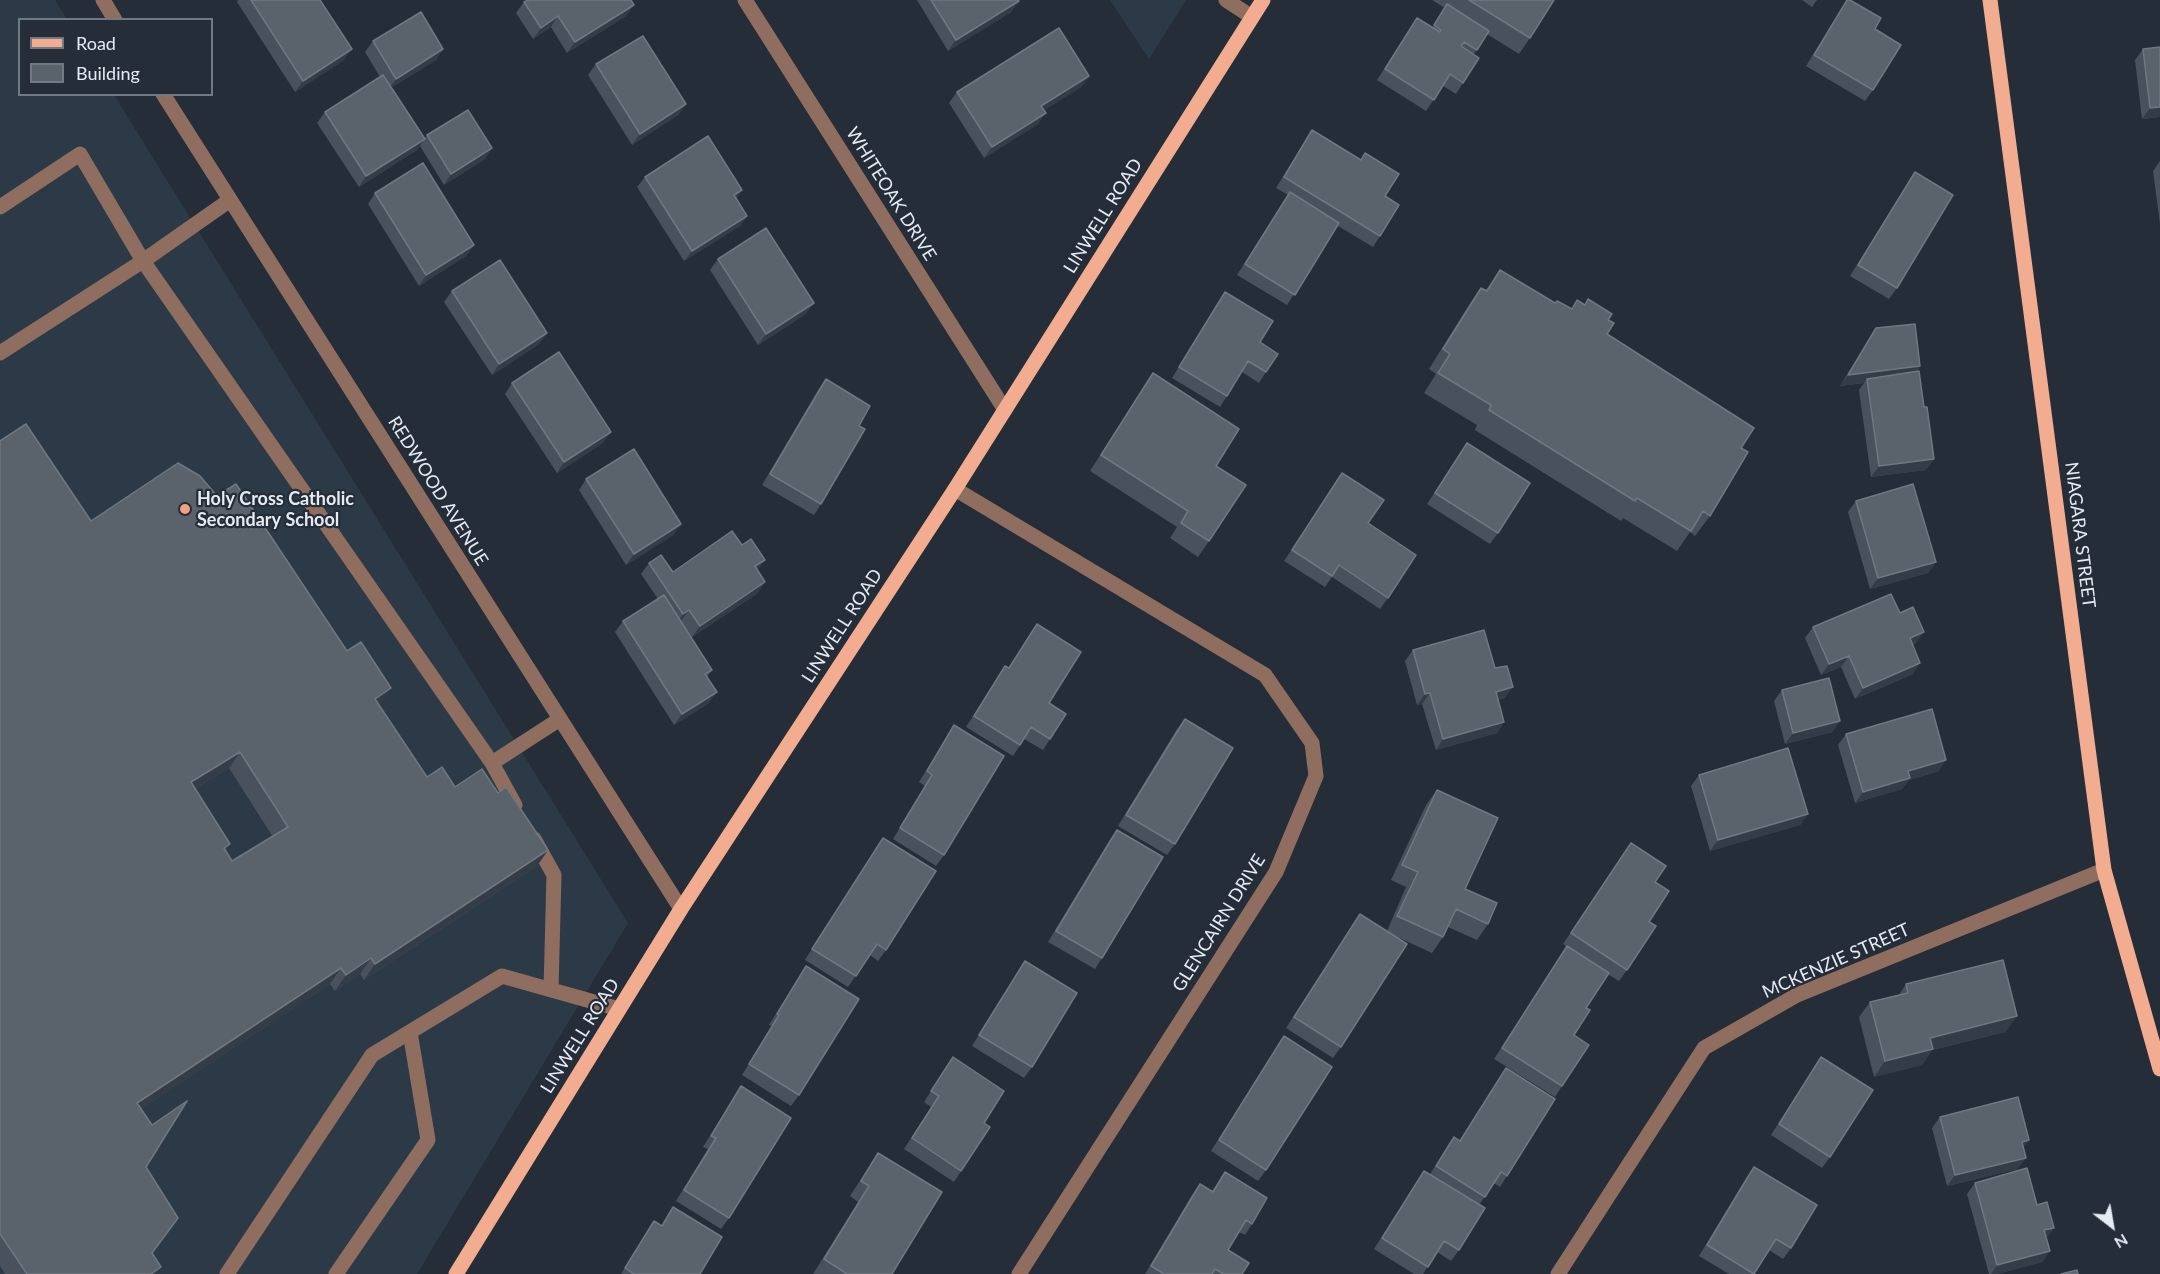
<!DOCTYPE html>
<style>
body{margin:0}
#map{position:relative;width:2160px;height:1274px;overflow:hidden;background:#242d38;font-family:Lato,sans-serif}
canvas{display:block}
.legend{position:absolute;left:18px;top:18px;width:195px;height:78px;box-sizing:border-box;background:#242d38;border:2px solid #717982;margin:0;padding:8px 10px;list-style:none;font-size:18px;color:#e5ebf2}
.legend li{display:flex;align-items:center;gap:12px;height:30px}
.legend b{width:30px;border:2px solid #717982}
.north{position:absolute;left:2082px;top:1196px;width:60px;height:60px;-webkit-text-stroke:4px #242d38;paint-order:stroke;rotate:149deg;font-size:16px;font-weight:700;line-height:24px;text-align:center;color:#e5ebf2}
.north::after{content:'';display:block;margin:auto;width:21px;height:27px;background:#e5ebf2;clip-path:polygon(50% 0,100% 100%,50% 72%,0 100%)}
</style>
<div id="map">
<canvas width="2160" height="1274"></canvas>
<ul class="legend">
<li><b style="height:8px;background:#f2ac90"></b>Road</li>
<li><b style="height:16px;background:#5a626c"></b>Building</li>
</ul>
<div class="north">N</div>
</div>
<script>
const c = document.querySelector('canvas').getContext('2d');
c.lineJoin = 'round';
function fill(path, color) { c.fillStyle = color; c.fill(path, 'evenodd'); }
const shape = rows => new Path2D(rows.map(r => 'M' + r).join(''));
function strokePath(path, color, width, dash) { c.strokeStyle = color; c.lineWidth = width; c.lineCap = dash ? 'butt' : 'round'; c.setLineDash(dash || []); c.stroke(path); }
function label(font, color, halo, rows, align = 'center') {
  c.font = font + ' Lato,sans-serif'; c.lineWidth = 4.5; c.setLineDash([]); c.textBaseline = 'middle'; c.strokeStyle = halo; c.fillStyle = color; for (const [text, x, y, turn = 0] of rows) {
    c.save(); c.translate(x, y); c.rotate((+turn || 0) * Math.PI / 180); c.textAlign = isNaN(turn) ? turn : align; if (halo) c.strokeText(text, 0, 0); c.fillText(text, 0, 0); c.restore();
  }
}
fill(shape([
 [0,0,55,0,67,19,20,20,20,94,114,95,628,923,417,1274,0,1274],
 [1110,0,1186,0,1149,59]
]), '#2c3a48');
strokePath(shape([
 [103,0,115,20],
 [745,0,1005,410],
 [1226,0,1252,17],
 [163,94,681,909],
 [230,200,143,261,492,763],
 [0,207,80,154,143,261,0,353],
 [955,489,1265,675,1312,743,1316,776,1276,872,1019,1274],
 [515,805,492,763,560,719],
 [534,839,554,875,551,990],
 [227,1274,372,1055,502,976,619,1009],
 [336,1274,428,1140,410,1032],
 [1558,1274,1704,1048,1797,995,2104,870]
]), '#8f6d5f', 15);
strokePath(shape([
 [1990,0,2104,870,2160,1069],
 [456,1274,681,909,955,489,1263,0]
]), '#f2ac90', 15);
fill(shape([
 [238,0,320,0,344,60,295,92,237,2],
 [917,0,1018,0,1011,12,948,51],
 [1432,0,1554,0,1530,38,1519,54,1487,34,1474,54,1463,83,1456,94,1443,86,1426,111,1377,80,1417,18,1432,28,1445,8],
 [1802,0,1817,0,1812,7],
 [1847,0,1875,29,1873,90,1865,101,1806,66],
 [524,2,626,16,567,53,551,27,533,39,516,13],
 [373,41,443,49,436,60,392,87,425,138,427,135,492,148,485,159,444,185,420,146,417,150,359,187,317,123,325,112,380,77,365,52],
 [2160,47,2160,117,2142,119,2135,60,2143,49],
 [596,64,686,104,678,115,632,145,588,75],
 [1089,76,1081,87,1044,110,1038,124,984,158,949,103,957,92],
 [1312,130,1360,160,1365,153,1385,196,1380,236,1373,247,1338,226,1287,305,1237,275,1288,195,1276,188],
 [2160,161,2160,224,2153,171],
 [1915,172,1897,288,1889,299,1850,276],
 [645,177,736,198,747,216,740,226,684,261,637,187],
 [375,193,474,245,466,256,419,286,368,204],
 [718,259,806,314,758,345,710,270],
 [1500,270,1555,303,1571,309,1577,300,1584,305,1588,299,1608,320,1607,334,1741,448,1710,516,1695,536,1690,532,1677,551,1623,518,1621,521,1475,430,1477,425,1424,393,1436,374,1429,369,1467,308,1481,288,1486,290],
 [452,291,547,333,539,344,492,375,444,302],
 [1225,292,1266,372,1259,383,1242,372,1220,407,1172,378],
 [1876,328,1920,366,1916,372,1924,407,1934,459,1926,470,1871,477,1859,390,1864,383,1840,386],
 [1153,373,1216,466,1209,541,1198,557,1170,538,1177,527,1090,471],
 [826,379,859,426,821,504,814,515,762,485,818,390],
 [512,383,603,443,557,473,505,394],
 [0,441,91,521,380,704,379,705,427,777,455,787,498,793,548,850,537,866,364,980,360,974,335,991,330,984,141,1109,152,1253,156,1274,5,1274,0,1266],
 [229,768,273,837,232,861,225,850,230,844,195,789],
 [1467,443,1498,533,1490,544,1427,504],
 [586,479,681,524,673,535,626,565,579,490],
 [1335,484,1368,523,1388,598,1380,609,1332,577,1325,587,1284,561],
 [1856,501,1936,562,1928,573,1870,589,1848,512],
 [649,563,673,572,758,570,758,593,692,637,682,623,712,670,707,677,709,703,674,725,615,632,623,621,658,599,641,574],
 [1900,613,1916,643,1912,645,1913,674,1855,699,1841,667,1821,675,1805,638,1813,627],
 [1037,624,1049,703,1050,739,1043,750,1024,739,1013,756,966,727,998,677,1005,666,1009,668],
 [1413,650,1495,668,1505,698,1498,700,1504,722,1497,733,1436,750,1422,704,1417,705,1405,661],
 [1782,690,1840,721,1832,732,1785,744,1774,701],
 [1185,719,1175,844,1167,855,1118,826,1177,729],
 [954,725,944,855,936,866,893,839,925,786,919,782],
 [1846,734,1939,771,1909,780,1902,789,1855,803,1838,745],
 [1699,775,1808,814,1800,825,1710,851,1691,786],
 [1437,790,1465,889,1488,924,1477,940,1448,927,1443,937,1432,953,1395,936,1341,1047,1333,1058,1286,1028,1360,914,1387,931,1406,887,1391,880,1426,805],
 [1117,830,1102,958,1095,969,1048,942,1109,841],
 [883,838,886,950,878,961,870,955,848,987,805,960],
 [1623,854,1655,882,1649,922,1627,970,1619,981,1608,974,1586,1008,1574,1035,1562,1086,1555,1097,1494,1059,1567,947,1563,944],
 [1025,961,1032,1067,1024,1078,972,1046],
 [806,966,799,1095,791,1106,742,1075,772,1026,769,1025],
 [1906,984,2006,1032,1932,1050,1922,1065,1874,1077,1859,1017,1870,1002,1899,995],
 [1284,1036,1266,1170,1258,1181,1211,1151],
 [953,1057,984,1123,990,1127,954,1182,904,1149,931,1107,924,1102],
 [1821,1057,1830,1157,1822,1168,1771,1135],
 [1506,1068,1507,1176,1500,1187,1494,1183,1479,1205,1459,1250,1451,1261,1437,1252,1423,1274,1414,1274,1374,1249,1424,1171,1430,1174,1454,1137,1460,1141],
 [741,1086,729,1218,721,1229,676,1201,708,1149,703,1147],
 [1940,1117,2023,1148,2018,1169,1947,1186,1932,1128],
 [878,1153,892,1274,813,1274,858,1202,850,1196],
 [1754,1167,1791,1248,1783,1259,1769,1250,1754,1274,1729,1274,1699,1256,1746,1178],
 [1225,1172,1252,1224,1245,1235,1239,1232,1228,1250,1242,1274,1145,1274,1192,1195,1200,1184,1212,1191],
 [1975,1183,2037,1205,2054,1228,2046,1238,2050,1251,2042,1262,1997,1274,1989,1274,1967,1194],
 [673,1207,700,1274,621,1274,654,1221,661,1226]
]), '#49525c');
fill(shape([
 [1019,1,1011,12,948,51,956,40],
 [634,5,626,16,567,53,575,42],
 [558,16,551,27,533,39,541,28],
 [352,49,344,60,295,92,303,81],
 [443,49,436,60,388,90,396,79],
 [1089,76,1081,87,1034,117,1041,106],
 [686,104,678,115,632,145,640,134],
 [2160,107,2160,117,2142,119,2150,108],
 [1046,113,1038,124,984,158,992,147],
 [425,139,417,150,359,187,366,176],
 [492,148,485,159,444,185,451,174],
 [742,190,735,201,734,195],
 [747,216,740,226,684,261,692,251],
 [474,245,466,256,419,286,426,275],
 [814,303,806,314,758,345,766,334],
 [547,333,539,344,492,375,499,364],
 [1920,366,1912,377,1867,379,1864,383,1840,386,1848,375],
 [611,432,603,443,557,473,564,462],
 [1934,459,1926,470,1871,477,1879,466],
 [681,524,673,535,626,565,634,554],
 [765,560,757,571,755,566],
 [1936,562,1928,573,1870,589,1878,578],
 [765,582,758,593,692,637,700,626],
 [689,610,681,621,676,625,683,614],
 [1924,632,1916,643,1902,649,1910,638],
 [1849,656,1841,667,1821,675,1829,664],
 [1920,663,1913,674,1855,699,1863,688],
 [1513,687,1505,698,1488,703,1496,692],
 [391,688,380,704,364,715,375,699],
 [717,692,709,703,674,725,682,714],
 [1430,693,1422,704,1417,705,1425,694],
 [1840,721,1832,732,1785,744,1793,733],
 [1504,722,1497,733,1436,750,1443,739],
 [240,752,229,768,180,798,191,782],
 [1946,760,1939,771,1909,780,1902,789,1855,803,1863,792,1908,771],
 [1808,814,1800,825,1710,851,1718,840],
 [548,850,537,866,364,980,375,964],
 [371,958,360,974,335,991,346,975],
 [341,968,330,984,126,1119,137,1103],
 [2017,1016,2006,1032,1932,1050,1922,1065,1874,1077,1885,1061,1930,1038],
 [2029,1140,2021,1151,2022,1142],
 [2026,1158,2018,1169,1947,1186,1955,1175],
 [2054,1228,2046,1239,2044,1230],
 [2050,1251,2042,1262,1997,1274,1991,1274,1997,1265],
 [161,1267,156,1274,151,1274]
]), '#333c47');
const building = shape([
 [251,0,320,0,352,49,303,81,251,0],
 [528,0,631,0,634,5,575,42,558,16,541,28,524,2,528,0],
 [931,0,1018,0,1019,1,956,40,931,0],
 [1469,0,1554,0,1530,38,1469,0],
 [1847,0,1850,0,1881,18,1875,29,1901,45,1873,90,1814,55,1847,0],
 [1447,4,1489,31,1477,50,1464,42,1461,46,1479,58,1463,83,1450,74,1434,100,1385,69,1417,18,1440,32,1441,30,1434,25,1447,4],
 [421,12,443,49,396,79,373,41,421,12],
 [1059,28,1089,76,1041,106,1046,113,992,147,957,92,1059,28],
 [643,36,686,104,640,134,596,64,643,36],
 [2160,47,2160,107,2150,108,2143,49,2160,47],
 [383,75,425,139,366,176,325,112,383,75],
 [468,110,492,148,451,174,427,135,468,110],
 [1312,130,1361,160,1365,153,1399,174,1385,196,1399,205,1380,236,1284,177,1312,130],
 [708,136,742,190,734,195,747,216,692,251,645,177,708,136],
 [423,163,474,245,426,275,375,193,423,163],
 [1915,172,1953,195,1897,288,1858,265,1915,172],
 [1290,192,1339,223,1295,295,1245,264,1290,192],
 [766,228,814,303,766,334,718,259,766,228],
 [500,260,547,333,499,364,452,291,500,260],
 [1500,270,1555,303,1557,301,1572,309,1577,300,1585,305,1588,299,1612,314,1608,320,1614,323,1607,334,1754,428,1741,448,1748,452,1710,516,1703,511,1691,531,1637,498,1635,501,1489,410,1491,405,1438,373,1450,354,1443,349,1481,288,1487,291,1500,270],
 [1225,292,1273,321,1260,342,1278,354,1266,372,1248,361,1227,396,1179,367,1225,292],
 [1915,324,1920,366,1848,375,1876,328,1915,324],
 [559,352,611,432,564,462,512,383,559,352],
 [1919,371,1924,407,1927,407,1934,459,1879,466,1867,379,1919,371],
 [1153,373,1239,429,1216,466,1246,485,1209,541,1181,523,1188,511,1101,455,1153,373],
 [826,379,870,406,859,426,865,429,821,504,770,474,826,379],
 [26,424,91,521,178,463,200,476,217,496,236,484,347,651,361,642,391,688,375,699,427,777,442,767,455,787,482,769,498,793,506,787,548,850,375,964,371,958,346,975,341,968,137,1103,152,1125,187,1101,146,1167,178,1218,152,1253,161,1267,151,1274,27,1274,0,1234,0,441,26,424],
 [240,752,288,827,232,861,224,848,230,844,191,782,240,752],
 [1467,443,1530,483,1498,533,1435,493,1467,443],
 [634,449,681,524,634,554,586,479,634,449],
 [1342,473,1384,500,1368,523,1416,555,1388,598,1339,565,1332,576,1292,550,1342,473],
 [1913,484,1936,562,1878,578,1856,501,1913,484],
 [732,531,742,545,751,539,765,560,755,566,765,582,700,626,689,610,683,614,649,563,661,555,673,572,732,531],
 [1891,594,1900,613,1913,607,1924,632,1910,638,1920,663,1863,688,1849,656,1829,664,1813,627,1891,594],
 [664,595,712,670,705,674,717,692,682,714,623,621,664,595],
 [1037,624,1081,652,1049,703,1066,714,1050,739,1031,727,1020,745,974,716,1005,666,1009,668,1037,624],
 [1484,630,1495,668,1507,666,1513,687,1496,692,1504,722,1443,739,1430,693,1425,694,1413,650,1484,630],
 [1829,678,1840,721,1793,733,1782,690,1829,678],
 [1932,709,1946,760,1908,771,1910,778,1863,792,1846,734,1932,709],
 [1185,719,1233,748,1175,844,1126,815,1185,719],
 [954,725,1004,756,944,855,900,828,932,775,927,771,954,725],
 [1788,748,1808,814,1718,840,1699,775,1788,748],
 [1437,790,1498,818,1465,889,1497,903,1488,924,1456,909,1443,937,1397,916,1418,872,1402,865,1437,790],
 [1117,830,1163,857,1102,958,1056,931,1117,830],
 [883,838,936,871,886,950,877,944,856,976,812,949,883,838],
 [1631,843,1666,866,1655,882,1669,891,1649,922,1656,926,1627,970,1571,933,1631,843],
 [1360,914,1407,944,1341,1047,1294,1017,1360,914],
 [1567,946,1609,973,1586,1008,1590,1010,1574,1035,1589,1045,1562,1086,1502,1048,1567,946],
 [2003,960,2017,1016,1930,1038,1933,1049,1885,1061,1870,1002,1908,993,1906,984,2003,960],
 [1025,961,1077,993,1032,1067,979,1035,1025,961],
 [806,966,859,999,799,1095,749,1064,779,1015,777,1014,806,966],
 [1284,1036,1332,1067,1266,1170,1219,1140,1284,1036],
 [953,1057,1004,1091,984,1123,990,1127,961,1171,912,1138,939,1096,931,1091,953,1057],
 [1821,1057,1873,1090,1830,1157,1779,1124,1821,1057],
 [1506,1068,1555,1099,1507,1176,1501,1172,1485,1197,1436,1166,1454,1137,1460,1141,1506,1068],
 [741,1086,791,1118,729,1218,684,1190,716,1138,711,1136,741,1086],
 [2018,1097,2029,1140,2022,1142,2026,1158,1955,1175,1940,1117,2018,1097],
 [878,1153,942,1192,892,1274,847,1274,824,1259,869,1186,861,1181,878,1153],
 [1754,1167,1817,1205,1791,1248,1776,1239,1754,1274,1707,1245,1754,1167],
 [2027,1168,2037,1205,2047,1202,2054,1228,2044,1230,2050,1251,1997,1265,1975,1183,2027,1168],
 [1424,1171,1485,1208,1459,1250,1444,1241,1428,1267,1382,1238,1424,1171],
 [1225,1172,1267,1198,1252,1224,1246,1220,1228,1250,1249,1263,1242,1274,1224,1274,1215,1269,1212,1274,1164,1274,1151,1266,1200,1184,1213,1192,1225,1172],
 [673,1207,722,1237,700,1274,634,1274,625,1268,654,1221,662,1226,673,1207],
 [2077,1270,2078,1274,2061,1274,2077,1270]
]);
fill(building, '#5a626c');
strokePath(building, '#6f7881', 1.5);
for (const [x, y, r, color] of [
 [185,509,6,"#f2a07f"]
]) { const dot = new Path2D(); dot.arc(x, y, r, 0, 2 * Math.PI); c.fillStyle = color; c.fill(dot); strokePath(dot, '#242d38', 2); }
label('18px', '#e5ebf2', '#242d38', [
 ["WHITEOAK DRIVE",891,194,58],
 ["LINWELL ROAD",1103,216,-58],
 ["REDWOOD AVENUE",438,491,58],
 ["NIAGARA STREET",2080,535,83],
 ["LINWELL ROAD",842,626,-57],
 ["GLENCAIRN DRIVE",1219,923,-58],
 ["MCKENZIE STREET",1836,961,-24],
 ["LINWELL ROAD",580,1036,-58]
]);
label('bold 18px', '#e5ebf2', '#242d38', [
 ["Holy Cross Catholic",197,499],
 ["Secondary School",197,520]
], 'left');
</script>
